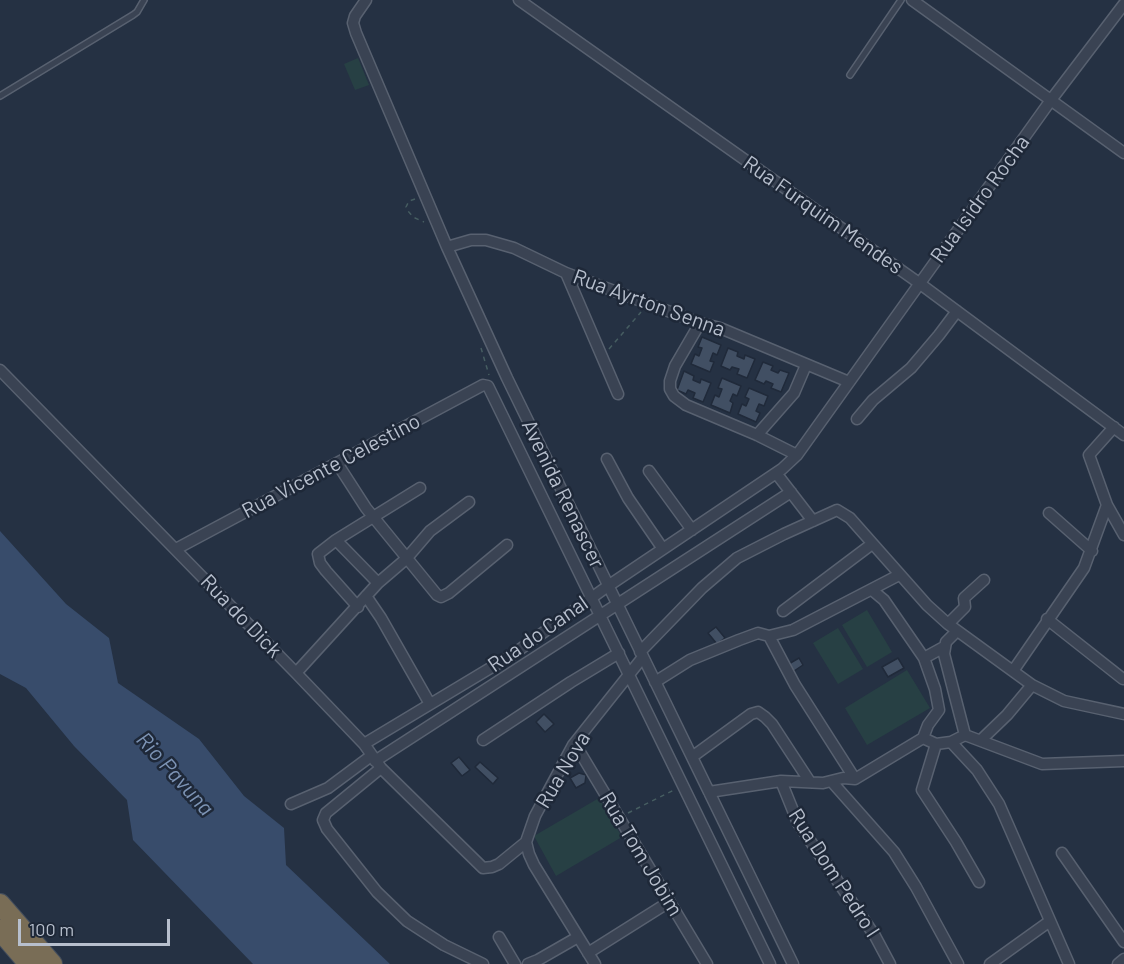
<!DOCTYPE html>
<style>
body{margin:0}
#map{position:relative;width:1124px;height:964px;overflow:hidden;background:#253143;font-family:Barlow,sans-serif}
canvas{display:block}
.scale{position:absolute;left:18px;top:919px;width:152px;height:27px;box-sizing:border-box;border:3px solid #b7bfcd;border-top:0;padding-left:8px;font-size:18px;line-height:21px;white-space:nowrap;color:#b7bfcd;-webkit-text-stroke:4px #1e2838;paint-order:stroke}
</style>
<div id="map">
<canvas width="1124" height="964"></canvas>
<div class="scale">100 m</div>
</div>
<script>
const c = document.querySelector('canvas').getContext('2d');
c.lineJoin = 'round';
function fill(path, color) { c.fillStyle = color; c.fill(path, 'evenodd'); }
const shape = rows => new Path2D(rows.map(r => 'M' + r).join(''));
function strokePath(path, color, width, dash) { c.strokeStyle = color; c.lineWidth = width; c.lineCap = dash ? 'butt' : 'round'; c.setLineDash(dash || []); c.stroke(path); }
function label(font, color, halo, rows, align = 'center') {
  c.font = font + ' Barlow,sans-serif'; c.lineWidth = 5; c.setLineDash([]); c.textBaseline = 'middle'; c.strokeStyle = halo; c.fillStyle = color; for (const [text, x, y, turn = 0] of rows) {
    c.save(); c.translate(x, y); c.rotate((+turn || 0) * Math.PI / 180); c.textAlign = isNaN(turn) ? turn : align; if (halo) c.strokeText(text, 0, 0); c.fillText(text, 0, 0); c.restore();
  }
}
fill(shape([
 [358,58,369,85,355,90,344,64],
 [867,610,892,652,867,667,842,625],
 [838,628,863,669,838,684,813,643],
 [907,670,930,708,867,745,845,708],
 [599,798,622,837,556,876,534,836]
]), '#274044');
fill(shape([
 [0,531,66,604,109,638,118,683,199,739,244,796,284,828,286,865,390,964,253,964,133,840,127,800,74,746,26,688,0,674]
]), '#384c6b');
const building = shape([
 [702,337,721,345,717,355,713,353,710,361,714,362,710,372,691,364,695,354,699,356,702,348,698,347,702,337],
 [728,348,738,352,737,356,744,359,745,355,755,359,747,378,737,374,739,369,732,367,730,370,721,366,728,348],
 [763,362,773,366,771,370,778,373,780,370,789,373,781,392,771,388,773,384,766,381,764,384,755,380,763,362],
 [684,371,694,376,693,380,700,383,701,379,711,383,703,402,693,398,695,393,688,390,686,394,677,390,684,371],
 [722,378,741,386,737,396,733,394,730,401,733,403,730,413,711,405,715,395,719,397,722,389,718,388,722,378],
 [749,388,768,396,764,406,759,404,756,411,760,413,756,422,738,414,742,404,746,406,749,399,745,397,749,388],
 [716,627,725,638,717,644,708,633,716,627],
 [799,658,803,665,791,673,787,665,799,658],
 [898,658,904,668,888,677,882,667,898,658],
 [544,714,554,724,545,732,536,722,544,714],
 [459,757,470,770,462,776,451,763,459,757],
 [480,762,498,778,493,784,475,767,480,762],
 [579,773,586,775,585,783,576,788,570,778,579,773]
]);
fill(building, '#414f63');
strokePath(building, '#202a3a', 1.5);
const lane = shape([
 [850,75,901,0],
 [0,96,133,15,137,12,144,0]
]);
const street = shape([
 [366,0,355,16,353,23,356,33,447,247,507,378,793,964],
 [519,0,919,283,1124,435],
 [912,0,1124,153],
 [447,247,471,240,486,240,514,248,566,273,700,323,720,328,849,382],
 [566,273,618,394],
 [700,323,675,366,670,381,670,389,674,396,686,405,757,435,797,455],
 [0,370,296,673,364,744,381,768,483,868,492,867,499,864,526,842,535,816,573,745,643,657],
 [857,419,873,400,911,368,939,335,957,311],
 [1114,427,1089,455,1107,505,1124,535],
 [757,435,794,393,806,365],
 [607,459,628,498,663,549],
 [337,463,366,508,437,595,441,597,449,593,507,545],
 [649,471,692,530],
 [776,473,813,521],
 [1049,513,1092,551],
 [336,540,378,583],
 [176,549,483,385,488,386,770,964],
 [872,590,884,600,924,658,935,689,939,710,928,725,923,738],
 [366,596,381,618,430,704],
 [358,607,326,571,320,563,318,554,336,540,420,488],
 [783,611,872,544],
 [1047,619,1123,679],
 [948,624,965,607,964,598,984,580],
 [957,631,946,642,944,654,965,735],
 [769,636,795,685,855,779],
 [640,652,702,588,737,558,784,534,837,510,850,518,927,605,948,624,1032,685,1064,701,1124,714],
 [924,658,944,647],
 [1013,671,1084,568,1107,505],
 [296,673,378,583,406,559,430,531,469,502],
 [655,682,690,660,739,640,758,633,769,636,793,630,899,575],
 [965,735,1042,764,1124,761],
 [483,740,571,682,619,653],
 [981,740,1007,715,1032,685],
 [951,742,977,770,999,804,1069,964],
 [364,744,512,655,608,586,782,469,797,455,1051,100,1124,4],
 [936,744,922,790,956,842,979,882],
 [573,745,581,754,707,964],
 [692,757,751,714,758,712,765,717,772,724,810,782],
 [375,761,791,492],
 [381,768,326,813,323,820,327,829,377,892,407,921,444,945,483,964],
 [781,781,798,823,875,936,890,964],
 [832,782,894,852,916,887,958,964],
 [709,792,781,781,823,783,843,778,855,779,923,738,936,744,951,742,965,735],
 [291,804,328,788,371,756],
 [526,842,529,854,534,865,595,964],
 [1062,853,1124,942],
 [499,937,515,964],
 [588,953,669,902],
 [528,964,538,960,578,937],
 [990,964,1050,921],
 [1118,964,1124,959]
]);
const highway = shape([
 [0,904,52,964],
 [0,930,29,964]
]);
strokePath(lane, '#586170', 8);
strokePath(street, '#586170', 13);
strokePath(highway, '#444e5d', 22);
strokePath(shape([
 [415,199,409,201,406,207,408,211,413,217,424,222],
 [481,348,489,375],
 [609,349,641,312],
 [628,813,674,790]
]), '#465d61', 1.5, [4.5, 4.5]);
strokePath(lane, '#3a4353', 5);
strokePath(street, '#3a4353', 10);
strokePath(highway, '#796d56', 20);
label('21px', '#b7bfcd', '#1e2838', [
 ["Rua Isidro Rocha",980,199,-54],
 ["Rua Furquim Mendes",823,215,35],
 ["Rua Ayrton Senna",649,303,20],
 ["Rua Vicente Celestino",331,466,-28],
 ["Avenida Renascer",563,494,64],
 ["Rua do Dick",241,616,46],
 ["Rua do Canal",538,634,-35],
 ["Rua Nova",563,770,-59],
 ["Rua Tom Jobim",641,854,59],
 ["Rua Dom Pedro I",834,873,57]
]);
label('italic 22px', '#7d94b5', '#1e2838', [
 ["Rio Pavuna",175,774,48]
]);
</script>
